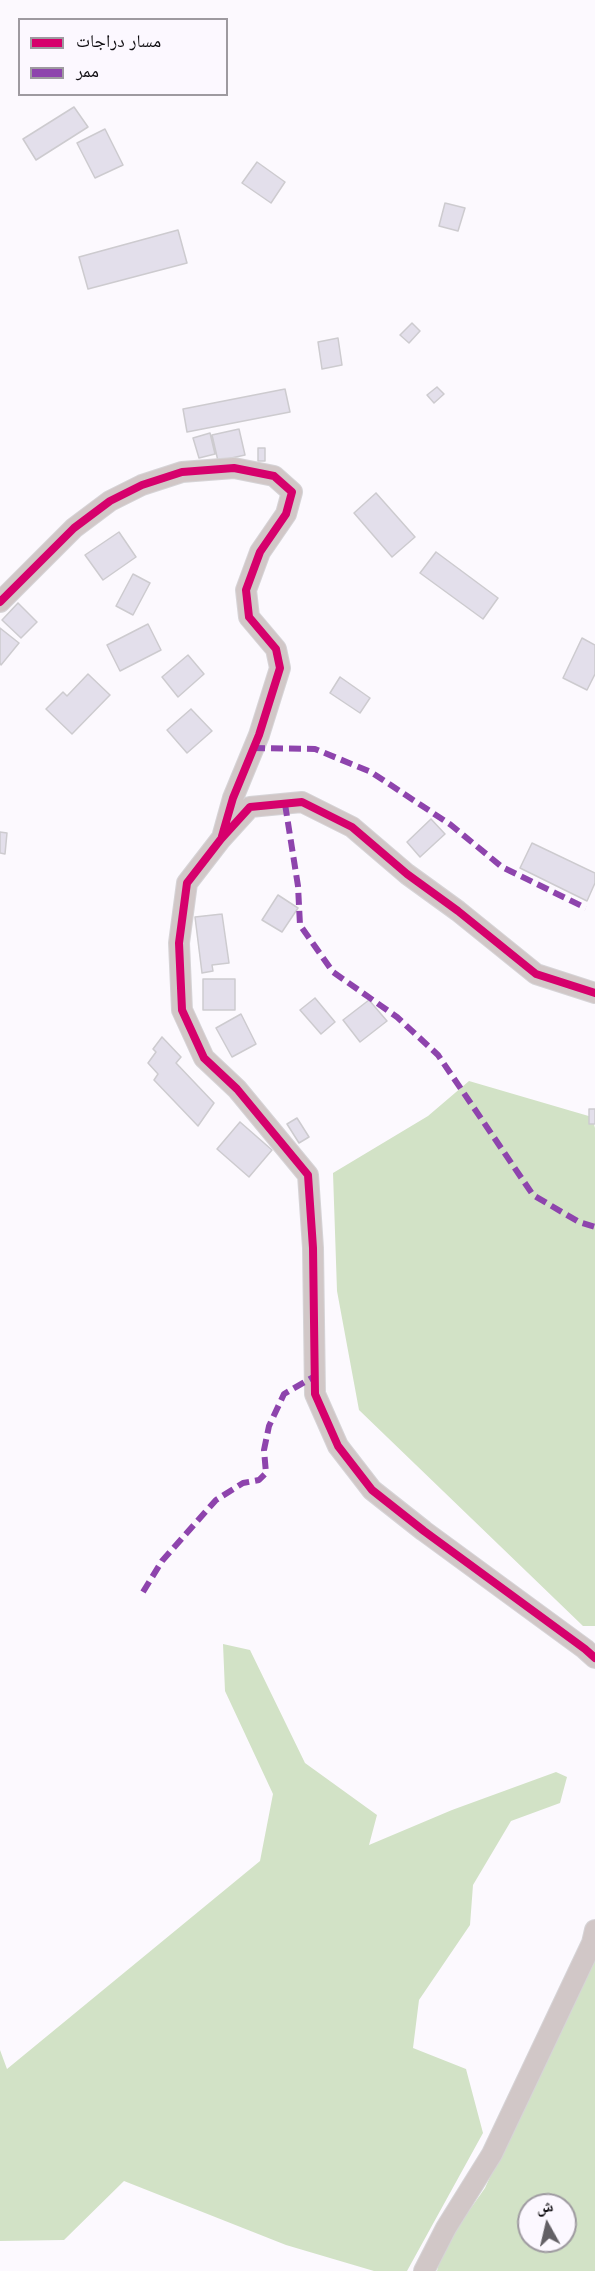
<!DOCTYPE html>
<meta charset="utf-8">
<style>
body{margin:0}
#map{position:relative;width:595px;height:2271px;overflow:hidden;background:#fcf9fe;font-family:Arial,"Noto Naskh Arabic",sans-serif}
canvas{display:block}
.legend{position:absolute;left:18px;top:18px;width:210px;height:78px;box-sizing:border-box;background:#fcf8ff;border:2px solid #9e9aa0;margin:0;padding:8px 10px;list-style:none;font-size:18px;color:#100e12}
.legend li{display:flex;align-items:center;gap:12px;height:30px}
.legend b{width:30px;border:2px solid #9e9aa0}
.north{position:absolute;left:517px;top:2193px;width:60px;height:60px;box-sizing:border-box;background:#fcf8ff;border:2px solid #9e9aa0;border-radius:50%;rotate:352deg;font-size:16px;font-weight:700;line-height:24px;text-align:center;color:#100e12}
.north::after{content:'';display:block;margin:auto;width:21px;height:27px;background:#636065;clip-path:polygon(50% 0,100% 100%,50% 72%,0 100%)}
</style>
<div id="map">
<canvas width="595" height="2271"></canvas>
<ul class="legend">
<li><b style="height:8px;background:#d6006c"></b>مسار دراجات</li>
<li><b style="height:8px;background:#8e44ad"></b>ممر</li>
</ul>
<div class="north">ش</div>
</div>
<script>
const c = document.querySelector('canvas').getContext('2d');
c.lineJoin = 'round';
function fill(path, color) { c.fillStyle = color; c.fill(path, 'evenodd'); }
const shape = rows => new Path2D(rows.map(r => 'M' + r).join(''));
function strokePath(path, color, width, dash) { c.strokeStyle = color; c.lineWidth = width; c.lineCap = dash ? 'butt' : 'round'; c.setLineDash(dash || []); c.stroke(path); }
fill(shape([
 [469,1081,592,1117,595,1128,595,1626,583,1626,359,1410,337,1291,333,1173,428,1116],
 [223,1644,250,1650,305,1763,377,1815,369,1845,452,1810,556,1772,567,1777,560,1803,511,1821,473,1885,470,1925,419,2000,413,2048,466,2069,483,2133,407,2271,374,2271,286,2245,124,2181,64,2240,0,2241,0,2050,7,2069,260,1861,273,1794,225,1691],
 [595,1946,595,2271,437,2271,442,2249,485,2188],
 [529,2205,565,2205,565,2241,529,2241]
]), '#d2e2c6');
const building = shape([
 [74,107,88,127,36,160,23,139,74,107],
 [105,129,123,165,95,178,77,143,105,129],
 [257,162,285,182,271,203,242,183,257,162],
 [445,203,465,208,458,231,439,226,445,203],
 [178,230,187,263,88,289,79,257,178,230],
 [412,323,420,331,409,343,400,335,412,323],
 [338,338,342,365,322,369,318,342,338,338],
 [437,387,444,394,434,403,427,395,437,387],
 [285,389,290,412,187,432,183,409,285,389],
 [239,429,245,455,218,461,212,435,239,429],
 [210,433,215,454,199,458,193,438,210,433],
 [258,448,265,448,265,461,258,461,258,448],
 [376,493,415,537,392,557,354,513,376,493],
 [119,532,136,557,103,580,85,555,119,532],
 [436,552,498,598,483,619,420,573,436,552],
 [133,574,150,583,133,615,116,606,133,574],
 [18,603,37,622,21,638,2,620,18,603],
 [148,624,161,650,120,671,107,645,148,624],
 [0,628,19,643,1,665,0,663,0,628],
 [582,638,595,645,595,674,587,690,563,678,582,638],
 [188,655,204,674,178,697,162,677,188,655],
 [88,674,110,695,72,734,46,709,63,692,67,696,88,674],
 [340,677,370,698,360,713,330,693,340,677],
 [191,709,212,731,187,753,167,730,191,709],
 [431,819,445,834,420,857,407,842,431,819],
 [0,832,7,833,5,854,0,853,0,832],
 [532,843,595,873,595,883,587,901,520,868,532,843],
 [278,895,298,908,282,932,262,920,278,895],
 [222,914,229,963,212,965,213,971,202,973,195,917,222,914],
 [203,979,235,979,235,1010,203,1010,203,979],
 [315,998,335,1022,321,1034,300,1010,315,998],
 [369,1000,387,1021,360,1042,343,1020,369,1000],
 [241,1014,256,1044,232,1057,216,1028,241,1014],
 [162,1037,181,1057,176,1063,214,1103,198,1126,154,1080,158,1074,148,1063,156,1052,153,1049,162,1037],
 [589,1109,595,1109,595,1124,589,1124,589,1109],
 [297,1118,309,1137,299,1143,287,1124,297,1118],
 [240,1122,272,1150,249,1177,217,1149,240,1122]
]);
fill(building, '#e3dfeb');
strokePath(building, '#cdcbcf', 1.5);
const tertiary = shape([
 [0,602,74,528,110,501,142,485,182,472,234,468,274,476,292,492,286,514,260,552,246,590,249,617,276,649,280,668,259,735,233,798,223,834],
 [595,993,536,974,458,911,407,874,352,827,302,802,250,807,221,839,187,883,179,943,182,1010,204,1058,237,1089,308,1175,313,1248,315,1394,338,1446,372,1490,424,1531,585,1649,595,1658],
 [424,2271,446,2228,492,2154,592,1943,595,1930]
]);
strokePath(tertiary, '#d6d4d7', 22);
strokePath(tertiary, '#d1c7c7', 20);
strokePath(shape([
 [253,748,315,749,371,772,451,825,502,867,586,908],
 [285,804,298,886,300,925,333,972,397,1017,438,1055,533,1195,579,1222,595,1227],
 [143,1592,162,1561,216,1500,243,1483,259,1480,266,1473,264,1450,269,1426,284,1394,315,1376]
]), '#8e44ad', 6, [12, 6]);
strokePath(shape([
 [0,602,74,528,110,501,142,485,182,472,234,468,274,476,292,492,286,514,260,552,246,590,249,617,276,649,280,668,259,735,233,798,222,836],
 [595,993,536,974,458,911,407,874,352,827,302,802,250,807,221,839,187,883,179,943,182,1010,204,1058,237,1089,308,1175,313,1248,315,1394,338,1446,372,1490,424,1531,585,1649,595,1658]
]), '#d6006c', 8);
</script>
